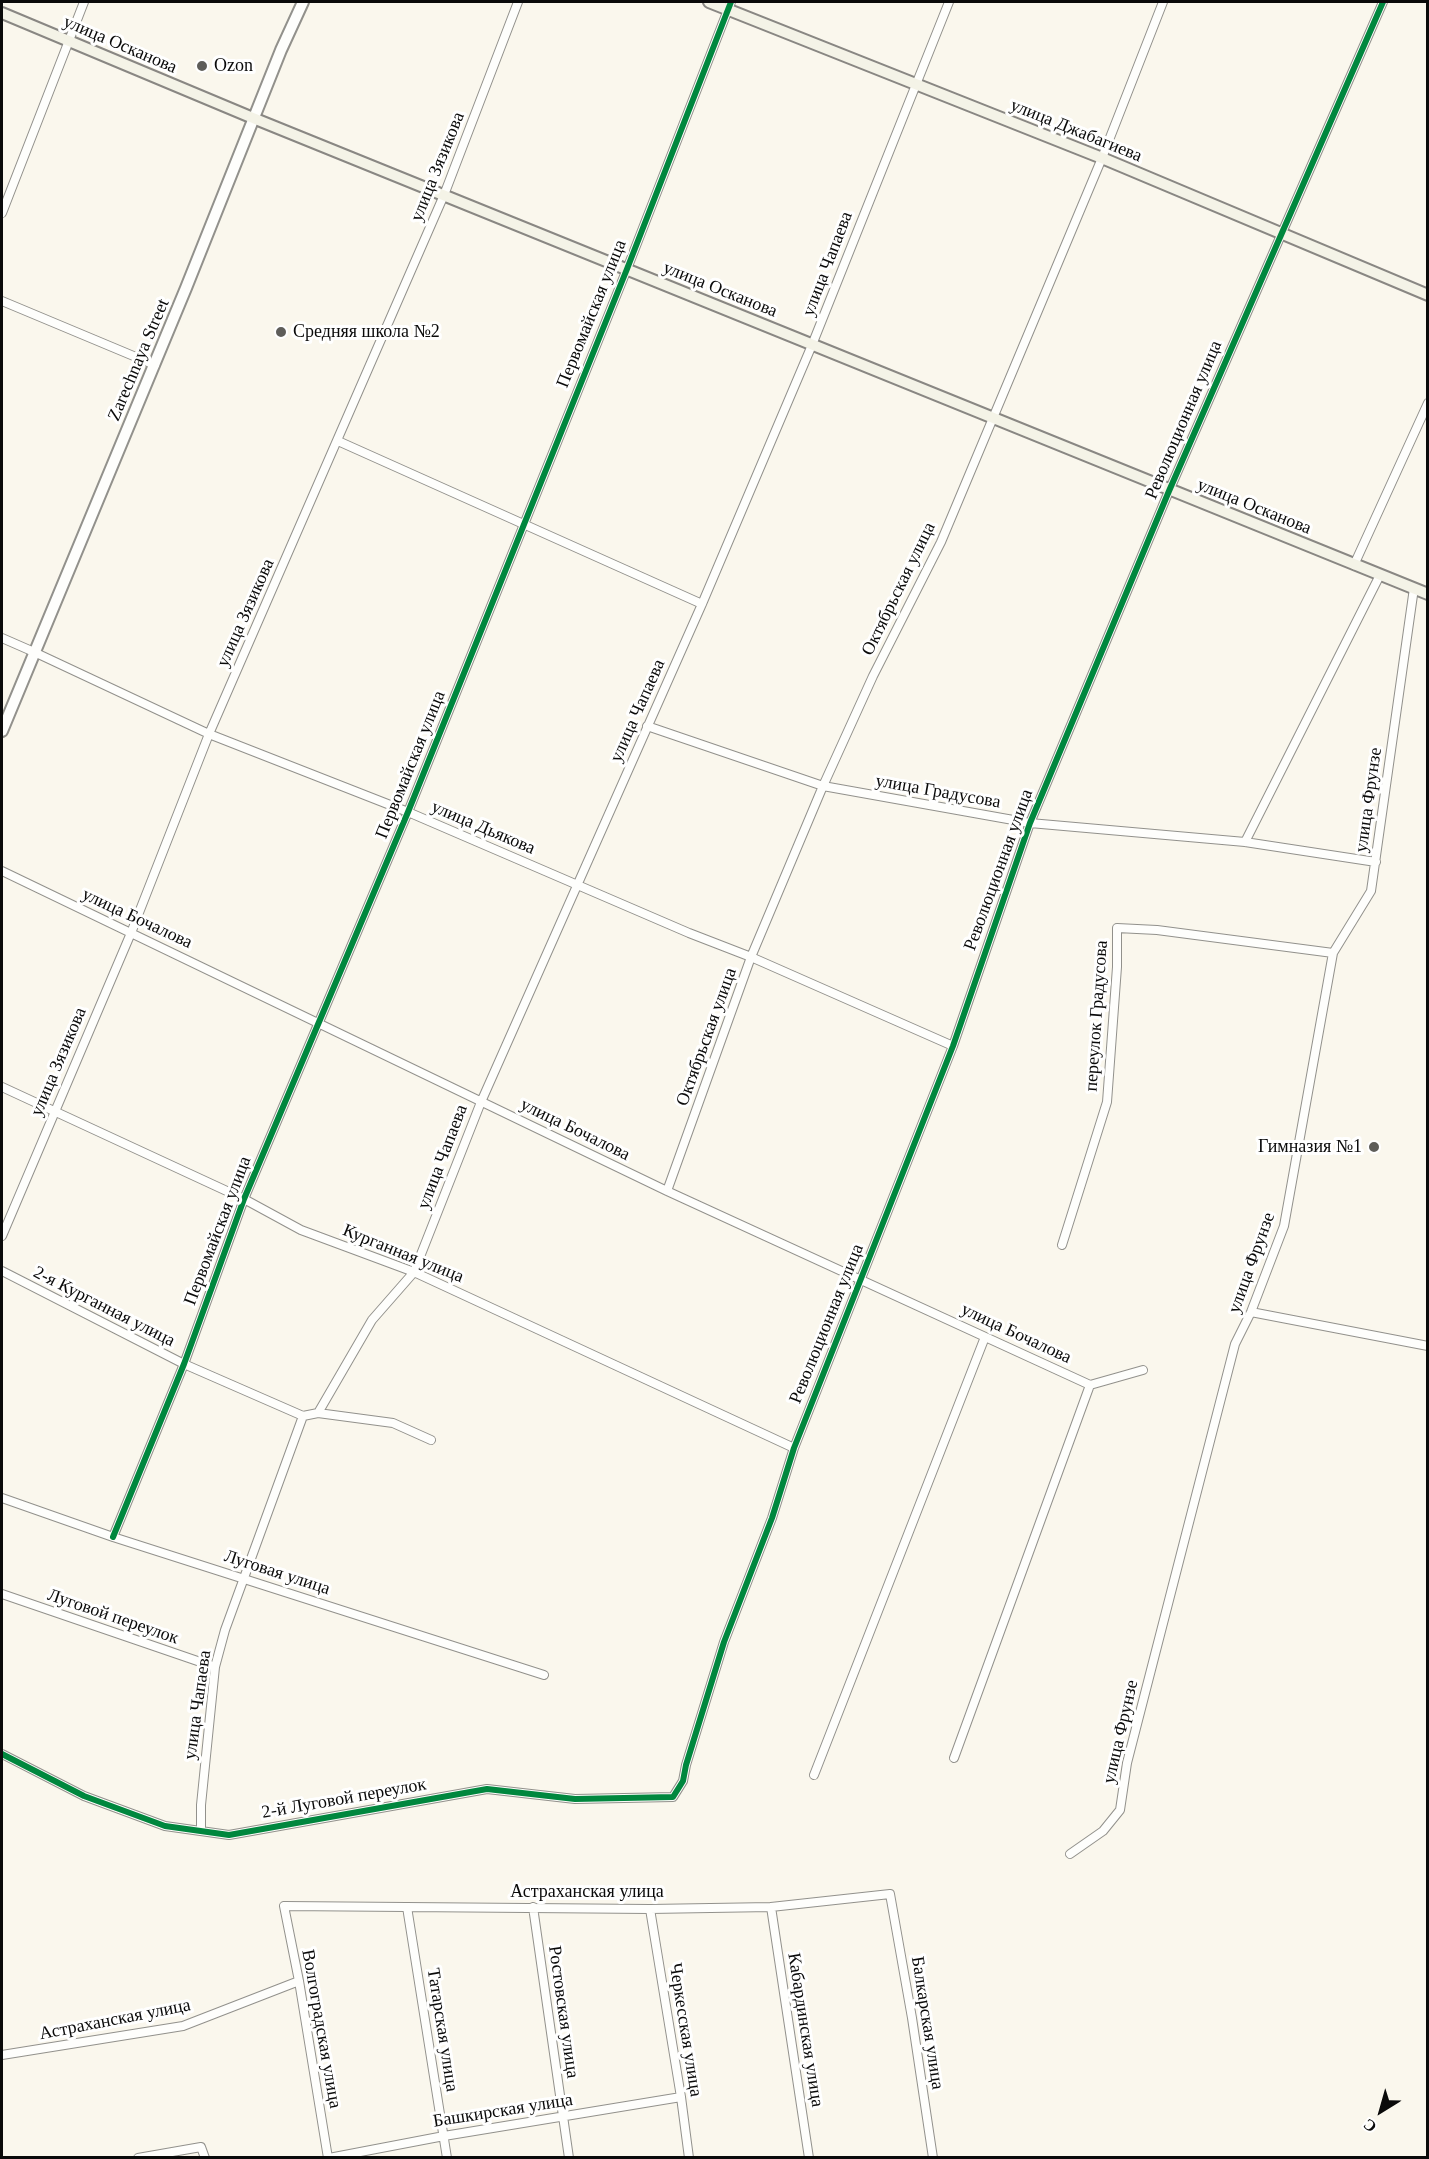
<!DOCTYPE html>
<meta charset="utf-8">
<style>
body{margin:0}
#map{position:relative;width:1429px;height:2159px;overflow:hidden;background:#faf7ed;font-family:Georgia,serif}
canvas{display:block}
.frame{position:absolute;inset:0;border:3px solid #0a0a0a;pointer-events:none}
.north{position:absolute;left:1351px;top:2081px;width:60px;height:60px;-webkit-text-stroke:4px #fff;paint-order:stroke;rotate:217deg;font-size:16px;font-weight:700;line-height:24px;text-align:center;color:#0a0a0a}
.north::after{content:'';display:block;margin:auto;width:21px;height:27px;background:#0a0a0a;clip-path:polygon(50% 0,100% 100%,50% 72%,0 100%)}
</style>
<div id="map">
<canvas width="1429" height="2159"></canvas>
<div class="frame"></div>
<div class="north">С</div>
</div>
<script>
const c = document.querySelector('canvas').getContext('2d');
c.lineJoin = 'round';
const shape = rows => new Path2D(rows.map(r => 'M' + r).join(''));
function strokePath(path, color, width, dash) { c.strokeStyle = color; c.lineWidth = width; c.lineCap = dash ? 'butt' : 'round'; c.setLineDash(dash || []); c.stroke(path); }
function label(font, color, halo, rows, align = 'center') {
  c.font = font + ' Georgia,serif'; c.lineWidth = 6; c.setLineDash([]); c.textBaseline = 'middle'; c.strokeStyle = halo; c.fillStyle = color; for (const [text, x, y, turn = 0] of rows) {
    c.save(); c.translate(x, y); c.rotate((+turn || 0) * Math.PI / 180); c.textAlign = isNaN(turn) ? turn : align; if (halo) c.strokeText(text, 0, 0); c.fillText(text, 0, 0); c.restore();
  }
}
const minor = shape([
 [2,213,84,2],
 [2,301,155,365],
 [338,441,702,604],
 [1354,565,1428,403],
 [2,638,34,652,209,734,408,812,689,933,751,957,953,1046],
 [647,726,823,786,1030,823,1245,842,1376,862],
 [1245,842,1380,575],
 [2,871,667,1191,1090,1385,1143,1370],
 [2,1087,244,1199,301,1230,414,1272,794,1448],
 [667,1191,751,957,823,786,873,676,941,542,1102,158,1163,2],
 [2,1236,131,933,209,734,444,195,518,2],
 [1062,1245,1107,1102,1117,967,1117,928,1157,930,1333,953],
 [2,1271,184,1364,303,1416,318,1413,393,1423,431,1440],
 [1251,1312,1428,1346],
 [318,1413,372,1320,414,1272,481,1102,702,604,812,345,949,2],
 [2,1498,113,1537,544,1675],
 [113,1537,184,1364,244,1199,408,812,627,269,731,2],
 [2,1594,215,1667],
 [2,1754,84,1796,165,1826,229,1835,487,1789,575,1799,673,1797,683,1781,686,1765,724,1642,772,1518,794,1448,953,1046,1030,823,1169,491,1383,2],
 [954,1758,1090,1385],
 [814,1775,985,1337],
 [201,1831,201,1805,215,1667,225,1630,303,1416],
 [1070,1854,1103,1831,1120,1810,1127,1763,1235,1344,1251,1312,1284,1226,1333,953,1371,891,1414,588],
 [407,1907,447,2158],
 [533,1907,569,2158],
 [771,1907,809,2158],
 [650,1909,681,2097,689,2158],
 [2,2055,183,2026,299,1981],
 [138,2158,201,2147,205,2158],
 [328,2158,299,1981,284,1906,650,1909,771,1907,890,1894,912,2018,933,2158],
 [329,2158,444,2136,681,2097]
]);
const tertiary = shape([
 [2,731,186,288,281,50,303,2]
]);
const secondary = shape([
 [709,2,1102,158,1428,295],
 [2,13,253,118,1428,594]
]);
strokePath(minor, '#92918c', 10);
strokePath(tertiary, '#92918c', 14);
strokePath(secondary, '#898783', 14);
strokePath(minor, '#fefefc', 8);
strokePath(tertiary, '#fefefc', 10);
strokePath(secondary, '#f4f3e7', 10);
strokePath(shape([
 [113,1537,184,1364,244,1199,408,812,627,269,731,2],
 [2,1754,84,1796,165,1826,229,1835,487,1789,575,1799,673,1797,683,1781,686,1765,724,1642,772,1518,794,1448,953,1046,1030,823,1169,491,1383,2]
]), '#00873e', 6);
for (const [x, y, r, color] of [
 [202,66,6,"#5e5d59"],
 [281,332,6,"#5e5d59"],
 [1374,1147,6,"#5e5d59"]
]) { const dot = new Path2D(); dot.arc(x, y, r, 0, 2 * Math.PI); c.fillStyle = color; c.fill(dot); strokePath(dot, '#fff', 2); }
label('18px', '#0a0a0a', '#fff', [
 ["улица Осканова",120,45,23],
 ["улица Джабагиева",1076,131,22],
 ["улица Зязикова",438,167,-68],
 ["улица Чапаева",828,264,-69],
 ["улица Осканова",720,290,22],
 ["Первомайская улица",592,314,-68],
 ["Zarechnaya Street",139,360,-67],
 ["Революционная улица",1184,420,-67],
 ["улица Осканова",1254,507,22],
 ["Октябрьская улица",899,589,-64],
 ["улица Зязикова",246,613,-66],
 ["улица Чапаева",638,711,-66],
 ["Первомайская улица",411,765,-68],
 ["улица Градусова",938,792,10],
 ["улица Фрунзе",1369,800,-82],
 ["улица Дьякова",483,828,23],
 ["Революционная улица",999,870,-70],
 ["улица Бочалова",137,919,25],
 ["переулок Градусова",1097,1016,-86],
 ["Октябрьская улица",707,1037,-70],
 ["улица Зязикова",59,1062,-67],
 ["улица Бочалова",575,1130,26],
 ["улица Чапаева",443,1157,-69],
 ["Первомайская улица",218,1231,-69],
 ["Курганная улица",403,1254,22],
 ["улица Фрунзе",1252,1263,-70],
 ["2-я Курганная улица",104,1307,27],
 ["Революционная улица",827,1324,-68],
 ["улица Бочалова",1016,1334,25],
 ["Луговая улица",277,1573,18],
 ["Луговой переулок",113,1617,19],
 ["улица Чапаева",198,1705,-82],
 ["улица Фрунзе",1121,1732,-77],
 ["2-й Луговой переулок",344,1799,-10],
 ["Астраханская улица",587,1892],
 ["Ростовская улица",563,2012,82],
 ["Астраханская улица",115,2020,-11],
 ["Балкарская улица",927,2023,81],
 ["Волгоградская улица",321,2029,80],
 ["Татарская улица",442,2030,81],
 ["Черкесская улица",685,2030,81],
 ["Кабардинская улица",805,2030,81],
 ["Башкирская улица",503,2111,-9]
]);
label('18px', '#0a0a0a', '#fff', [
 ["Ozon",214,66],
 ["Средняя школа №2",293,332],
 ["Гимназия №1",1362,1147,"right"]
], 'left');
</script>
